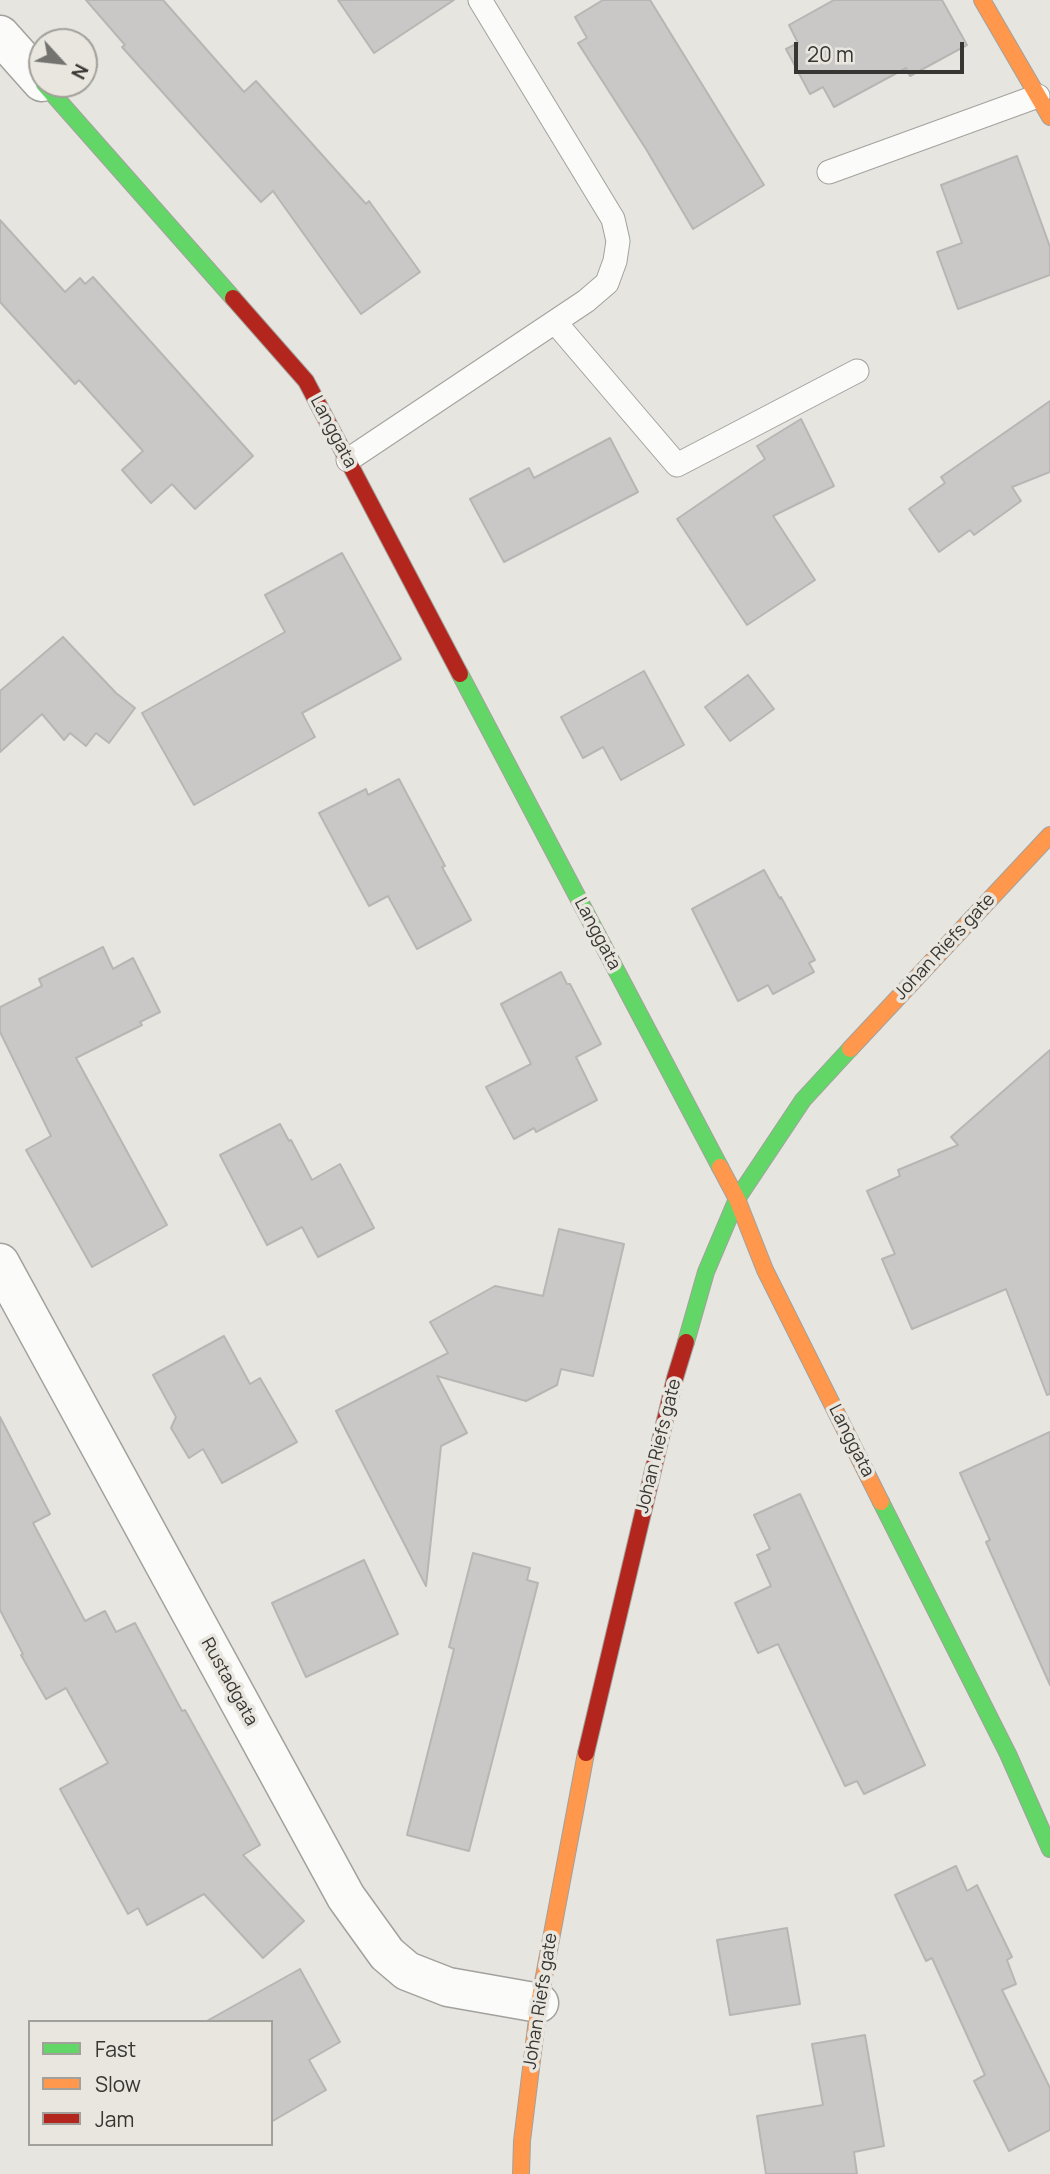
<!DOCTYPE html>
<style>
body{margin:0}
#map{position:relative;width:1050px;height:2174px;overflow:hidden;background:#e6e5e0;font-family:Manrope,sans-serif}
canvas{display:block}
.legend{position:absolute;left:28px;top:2020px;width:245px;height:126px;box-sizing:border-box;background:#e8e6de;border:2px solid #a1a09a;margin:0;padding:9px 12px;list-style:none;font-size:21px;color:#373633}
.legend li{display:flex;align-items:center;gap:14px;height:35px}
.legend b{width:35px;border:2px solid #a1a09a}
.north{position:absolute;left:28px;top:28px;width:70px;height:70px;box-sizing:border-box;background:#e8e6de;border:2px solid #a1a09a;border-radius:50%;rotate:117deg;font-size:19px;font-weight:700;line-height:28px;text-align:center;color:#373633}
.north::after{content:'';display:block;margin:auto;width:24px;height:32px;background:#747370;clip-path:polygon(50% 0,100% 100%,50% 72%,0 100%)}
.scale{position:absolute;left:794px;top:42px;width:170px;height:32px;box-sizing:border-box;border:4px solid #373633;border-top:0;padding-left:9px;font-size:21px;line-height:24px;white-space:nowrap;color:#373633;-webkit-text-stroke:5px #e8e6de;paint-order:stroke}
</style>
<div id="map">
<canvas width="1050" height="2174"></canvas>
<ul class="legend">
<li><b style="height:9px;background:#63d668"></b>Fast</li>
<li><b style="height:9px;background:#ff974d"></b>Slow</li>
<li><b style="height:9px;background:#b3261e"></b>Jam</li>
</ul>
<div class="north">N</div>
<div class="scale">20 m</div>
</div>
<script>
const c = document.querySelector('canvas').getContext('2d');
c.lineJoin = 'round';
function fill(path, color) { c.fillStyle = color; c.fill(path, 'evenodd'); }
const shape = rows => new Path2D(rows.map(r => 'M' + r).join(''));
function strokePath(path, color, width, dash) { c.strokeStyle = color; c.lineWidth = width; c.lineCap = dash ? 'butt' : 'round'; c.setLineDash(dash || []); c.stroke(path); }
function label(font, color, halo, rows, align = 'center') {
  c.font = font + ' Manrope,sans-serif'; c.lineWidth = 7; c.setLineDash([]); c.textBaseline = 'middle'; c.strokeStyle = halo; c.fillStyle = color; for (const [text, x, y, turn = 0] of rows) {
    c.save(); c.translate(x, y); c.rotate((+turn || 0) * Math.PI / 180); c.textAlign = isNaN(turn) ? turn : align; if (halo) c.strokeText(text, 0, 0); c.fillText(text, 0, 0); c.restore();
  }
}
const building = shape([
 [86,0,163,0,244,92,256,81,366,204,369,201,420,272,361,314,273,191,261,202,122,47,125,45,86,0],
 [338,0,454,0,374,53,338,0],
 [603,0,650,0,764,185,693,229,646,149,578,43,587,38,575,17,603,0],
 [834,0,942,0,967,45,910,76,906,68,834,107,823,87,810,94,786,49,798,43,789,25,834,0],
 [1017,156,1050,247,1050,275,958,309,937,252,962,243,941,185,1017,156],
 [0,220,65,292,80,278,85,284,93,277,253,456,195,509,172,484,151,503,122,470,143,451,79,380,75,384,0,302,0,220],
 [1050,401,1050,472,1012,487,1021,501,974,535,970,530,939,552,909,509,945,483,941,477,1050,401],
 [801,419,834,486,773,516,815,580,747,625,677,519,765,459,757,446,801,419],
 [610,438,638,492,504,562,470,499,529,468,534,478,610,438],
 [342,553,401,659,302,713,315,737,194,805,142,713,285,632,265,595,342,553],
 [63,637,116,693,135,708,109,743,96,733,86,746,70,733,64,740,42,714,0,752,0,691,63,637],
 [644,671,684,745,621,780,603,747,583,758,561,717,644,671],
 [748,675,774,709,730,741,705,707,748,675],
 [399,779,445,866,442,867,471,920,417,949,388,896,369,906,319,813,366,789,368,795,399,779],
 [764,870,780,899,781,897,815,960,809,963,814,972,773,994,768,985,738,1001,692,909,764,870],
 [103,947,113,969,133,958,160,1012,140,1022,142,1025,76,1058,167,1225,92,1267,26,1150,51,1136,0,1032,0,1007,42,986,39,979,103,947],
 [561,972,567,984,570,984,601,1044,576,1057,597,1100,536,1132,534,1128,514,1139,486,1087,531,1064,501,1004,561,972],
 [1050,1050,1050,1394,1047,1395,1006,1289,912,1329,882,1259,895,1254,867,1191,900,1176,898,1170,958,1145,951,1137,1050,1050],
 [280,1124,289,1141,291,1140,312,1180,340,1164,374,1228,318,1257,302,1227,267,1245,220,1155,280,1124],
 [559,1229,624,1244,593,1376,561,1369,557,1385,526,1401,437,1376,467,1433,441,1446,426,1586,336,1411,448,1353,430,1322,495,1286,543,1296,559,1229],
 [224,1336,250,1384,260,1378,297,1442,222,1483,203,1449,189,1458,171,1428,176,1417,153,1375,224,1336],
 [0,1417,50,1514,33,1523,85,1621,105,1611,116,1632,135,1623,182,1711,185,1710,260,1845,243,1855,304,1921,263,1958,204,1894,147,1925,138,1908,128,1914,60,1789,108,1763,66,1688,46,1699,21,1655,23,1654,0,1610,0,1417],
 [1050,1432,1050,1685,986,1542,990,1540,960,1473,1050,1432],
 [800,1494,925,1765,864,1794,857,1781,845,1786,778,1644,758,1653,735,1603,771,1586,757,1555,770,1549,754,1515,800,1494],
 [473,1553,530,1568,527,1580,538,1583,469,1851,407,1835,454,1649,449,1647,473,1553],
 [364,1560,398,1634,306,1677,272,1603,364,1560],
 [956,1866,967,1891,977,1885,1012,1957,1007,1960,1016,1984,1002,1990,1050,2088,1050,2130,1009,2151,974,2081,985,2075,932,1958,926,1961,895,1895,956,1866],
 [787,1928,800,2004,730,2015,717,1940,787,1928],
 [300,1969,340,2042,309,2060,326,2090,271,2122,271,2022,205,2022,300,1969],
 [865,2035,884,2146,854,2152,857,2174,766,2174,757,2116,823,2105,812,2044,865,2035]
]);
fill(building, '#cac8c7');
strokePath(building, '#b8b6b4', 2);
const lane = shape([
 [829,172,1038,96],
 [555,322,677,465,857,371],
 [348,460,586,301,607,283,615,261,618,241,613,219,480,0]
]);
const street = shape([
 [0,35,42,82],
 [0,1263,346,1897,387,1954,407,1971,448,1987,539,2003]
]);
const fast = shape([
 [44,84,233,298],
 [460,674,720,1167],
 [686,1342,706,1272,737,1199,803,1100,850,1049],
 [881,1502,1008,1754,1050,1849]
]);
const slow = shape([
 [982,0,1050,117],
 [850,1049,1050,835],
 [720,1167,737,1199,765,1270,881,1502],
 [521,2174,522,2141,539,2003,586,1753]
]);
const jam = shape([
 [233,298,306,381,460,674],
 [586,1753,675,1378,686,1342]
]);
strokePath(lane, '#a2a19d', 25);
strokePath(street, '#a2a19d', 41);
strokePath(fast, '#a2a19d', 18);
strokePath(slow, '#a2a19d', 18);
strokePath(jam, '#a2a19d', 18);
strokePath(lane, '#fbfbfa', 23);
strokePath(street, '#fbfbfa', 38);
strokePath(fast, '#63d668', 16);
strokePath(slow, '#ff974d', 16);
strokePath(jam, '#b3261e', 16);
label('18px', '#373633', '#e8e6de', [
 ["Langgata",333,432,62],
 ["Langgata",597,934,62],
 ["Johan Riefs gate",945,947,-47],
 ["Langgata",851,1441,63],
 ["Johan Riefs gate",659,1446,-76],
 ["Rustadgata",229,1682,61],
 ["Johan Riefs gate",541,2001,-81]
]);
</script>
